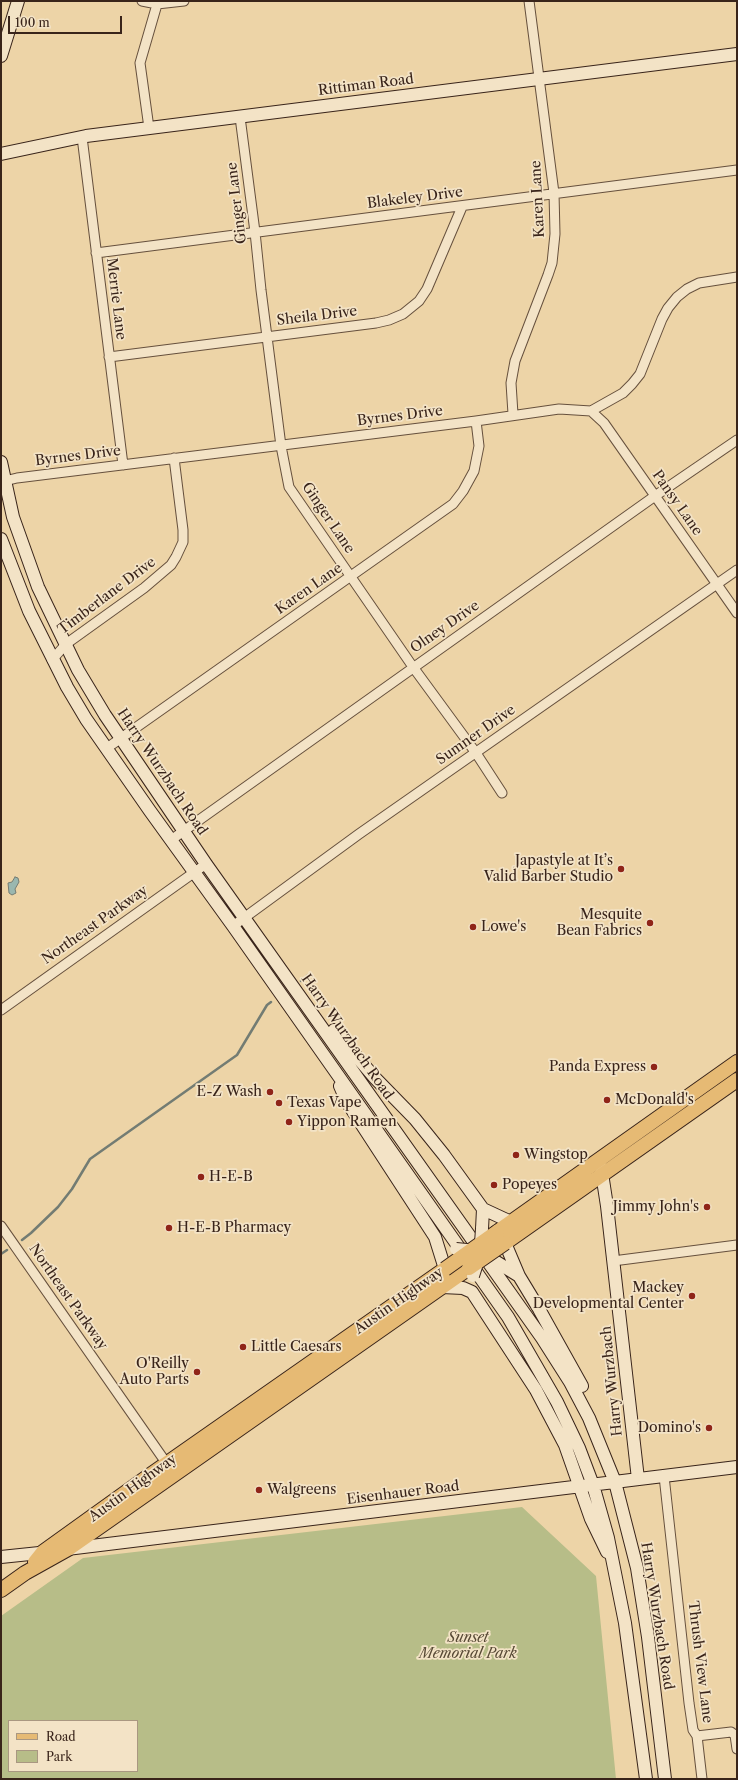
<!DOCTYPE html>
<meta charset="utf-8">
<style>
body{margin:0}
#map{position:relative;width:738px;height:1780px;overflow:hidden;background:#edd4a7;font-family:"Libre Caslon Text",serif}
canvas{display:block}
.frame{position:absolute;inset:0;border:2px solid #39241a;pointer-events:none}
.legend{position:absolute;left:8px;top:1720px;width:130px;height:52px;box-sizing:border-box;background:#f3e3c6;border:1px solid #a99781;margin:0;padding:5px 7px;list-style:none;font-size:12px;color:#39241a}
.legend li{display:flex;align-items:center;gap:8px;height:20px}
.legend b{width:20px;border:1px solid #a99781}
.scale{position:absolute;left:8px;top:16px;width:114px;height:18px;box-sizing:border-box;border:2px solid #39241a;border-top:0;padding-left:5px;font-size:12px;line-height:14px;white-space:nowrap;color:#39241a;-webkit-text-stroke:3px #f3e3c6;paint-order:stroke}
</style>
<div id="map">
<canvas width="738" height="1780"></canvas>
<div class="frame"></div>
<ul class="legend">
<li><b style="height:5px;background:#e6ba74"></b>Road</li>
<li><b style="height:11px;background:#b7bd88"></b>Park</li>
</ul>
<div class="scale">100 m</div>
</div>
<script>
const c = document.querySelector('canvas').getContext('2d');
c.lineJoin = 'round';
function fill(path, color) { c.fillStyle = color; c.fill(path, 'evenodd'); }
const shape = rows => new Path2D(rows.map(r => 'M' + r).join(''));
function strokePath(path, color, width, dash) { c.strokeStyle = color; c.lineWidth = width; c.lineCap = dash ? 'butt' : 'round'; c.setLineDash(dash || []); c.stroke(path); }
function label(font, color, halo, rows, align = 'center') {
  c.font = font + ' "Libre Caslon Text",serif'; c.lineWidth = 3.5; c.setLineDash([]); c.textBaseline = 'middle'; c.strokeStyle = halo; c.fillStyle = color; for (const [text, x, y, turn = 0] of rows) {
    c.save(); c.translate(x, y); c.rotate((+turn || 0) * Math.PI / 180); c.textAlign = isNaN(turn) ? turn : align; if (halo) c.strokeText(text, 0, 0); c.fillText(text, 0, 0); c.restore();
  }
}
fill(shape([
 [522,1507,596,1576,616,1779,1,1779,1,1616,83,1558],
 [9,1721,137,1721,137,1771,9,1771]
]), '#b7bd88');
const water = shape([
 [15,877,18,878,19,882,15,889,16,893,12,895,9,893,8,883,12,882,15,877]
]);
fill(water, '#9ab7af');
strokePath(water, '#737c73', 1);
strokePath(shape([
 [301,981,308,975],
 [22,1240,31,1233,58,1207,72,1189,90,1159,237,1055,267,1005,271,1002],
 [1,1254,7,1250]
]), '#737c73', 2.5);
const street = shape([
 [142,1,157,4,184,1],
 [240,117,255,232,261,290,281,446,289,487,413,667,476,753,502,793],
 [149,128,140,63,158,1],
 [82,137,123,465],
 [96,253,737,170],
 [109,357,376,323,389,320,403,314,419,301,427,289,462,207],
 [591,411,604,423,737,613],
 [513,414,511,383,515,361,548,275,552,263,555,234,554,193,529,1],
 [1,482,17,478,476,421,559,409,591,411,623,393,632,384,640,374,662,319,668,308,677,297,687,289,699,283,737,277],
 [52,660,66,644,144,588,171,565,176,557,183,542,183,530,174,458],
 [107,748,453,504,463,491,474,471,479,446,476,421],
 [171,840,655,496,737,440],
 [233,926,359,834,737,570],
 [1,1010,206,864],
 [1,1226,167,1464],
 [613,1261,737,1245],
 [664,1476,689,1703,693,1730,697,1736,702,1779],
 [697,1736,731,1732,735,1735,737,1749]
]);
const secondary = shape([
 [1,56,18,1],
 [1,154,86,136,737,54],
 [1,462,13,517,38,587,78,670,105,715,206,864,542,1338,570,1382,589,1418,615,1482,637,1568,648,1637,665,1779],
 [1,539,29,611,67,687,86,719,150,811,233,926,508,1317,557,1402,579,1448,593,1485,608,1538,625,1623,646,1779],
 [334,1030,375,1078,415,1119,444,1155,483,1209,511,1222],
 [340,1086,347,1102,435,1237,445,1269],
 [601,1167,607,1206,638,1479],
 [482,1229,483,1209],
 [505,1243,519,1276,539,1309,582,1386],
 [495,1261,519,1276],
 [442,1287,463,1288,472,1292,536,1390,565,1445,591,1519,607,1552],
 [67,1549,737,1467],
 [1,1557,49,1552]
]);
const primary = shape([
 [497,1232,737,1062],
 [505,1243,737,1080],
 [35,1562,43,1552,146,1478,445,1269],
 [1,1590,25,1573,68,1549,469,1268]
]);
strokePath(street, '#66503d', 11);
strokePath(secondary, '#39241a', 14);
strokePath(primary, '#39241a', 16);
strokePath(street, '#f3e3c6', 9);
strokePath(secondary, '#f3e3c6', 12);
strokePath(primary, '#e6ba74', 14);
const secondaryBridge = shape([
 [456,1249,477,1251],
 [479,1249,481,1243,482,1229],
 [473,1276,479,1257]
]);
const primaryBridge = shape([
 [469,1268,505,1243],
 [445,1269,497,1232]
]);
strokePath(secondaryBridge, '#39241a', 14, []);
strokePath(primaryBridge, '#39241a', 16, []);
strokePath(secondaryBridge, '#f3e3c6', 12);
strokePath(primaryBridge, '#e6ba74', 14);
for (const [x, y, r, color] of [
 [621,869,4,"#8f2418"],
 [650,923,4,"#8f2418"],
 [473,927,4,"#8f2418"],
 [654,1067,4,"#8f2418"],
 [270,1092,4,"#8f2418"],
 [607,1100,4,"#8f2418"],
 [279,1103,4,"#8f2418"],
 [289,1122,4,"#8f2418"],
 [516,1155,4,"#8f2418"],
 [201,1177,4,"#8f2418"],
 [494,1185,4,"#8f2418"],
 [707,1207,4,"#8f2418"],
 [169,1228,4,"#8f2418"],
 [692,1296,4,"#8f2418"],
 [243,1347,4,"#8f2418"],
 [197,1372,4,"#8f2418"],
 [709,1428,4,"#8f2418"],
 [259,1490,4,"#8f2418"]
]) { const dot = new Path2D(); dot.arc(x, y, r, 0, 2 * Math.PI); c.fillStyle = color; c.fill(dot); strokePath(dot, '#f3e3c6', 1.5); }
label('14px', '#39241a', '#f3e3c6', [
 ["Rittiman Road",366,85,-7],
 ["Blakeley Drive",415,198,-7],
 ["Karen Lane",538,199,-93],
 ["Ginger Lane",237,203,-97],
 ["Merrie Lane",116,299,83],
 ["Sheila Drive",317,316,-7],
 ["Byrnes Drive",400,416,-7],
 ["Byrnes Drive",78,456,-7],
 ["Pansy Lane",677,503,55],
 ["Ginger Lane",328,518,56],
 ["Karen Lane",309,589,-35],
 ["Timberlane Drive",107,596,-37],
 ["Olney Drive",445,627,-35],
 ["Sumner Drive",476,735,-35],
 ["Harry Wurzbach Road",162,772,56],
 ["Northeast Parkway",95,925,-35],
 ["Harry Wurzbach Road",347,1037,55],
 ["Northeast Parkway",68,1297,55],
 ["Austin Highway",399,1301,-35],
 ["Harry Wurzbach",612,1381,-96],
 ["Austin Highway",133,1488,-36],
 ["Eisenhauer Road",403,1493,-7],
 ["Harry Wurzbach Road",657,1616,81],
 ["Thrush View Lane",700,1662,83]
]);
label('14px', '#39241a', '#f3e3c6', [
 ["Japastyle at It’s",613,861,"right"],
 ["Valid Barber Studio",613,877,"right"],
 ["Mesquite",642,915,"right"],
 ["Bean Fabrics",642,931,"right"],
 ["Lowe's",481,927],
 ["Panda Express",646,1067,"right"],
 ["E-Z Wash",262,1092,"right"],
 ["McDonald's",615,1100],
 ["Texas Vape",287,1103],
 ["Yippon Ramen",297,1122],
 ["Wingstop",524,1155],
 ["H-E-B",209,1177],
 ["Popeyes",502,1185],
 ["Jimmy John's",699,1207,"right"],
 ["H-E-B Pharmacy",177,1228],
 ["Mackey",684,1288,"right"],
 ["Developmental Center",684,1304,"right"],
 ["Little Caesars",251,1347],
 ["O'Reilly",189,1364,"right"],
 ["Auto Parts",189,1380,"right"],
 ["Domino's",701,1428,"right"],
 ["Walgreens",267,1490]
], 'left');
label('italic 14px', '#584a36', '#f3e3c6', [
 ["Sunset",468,1638],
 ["Memorial Park",468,1654]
]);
</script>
